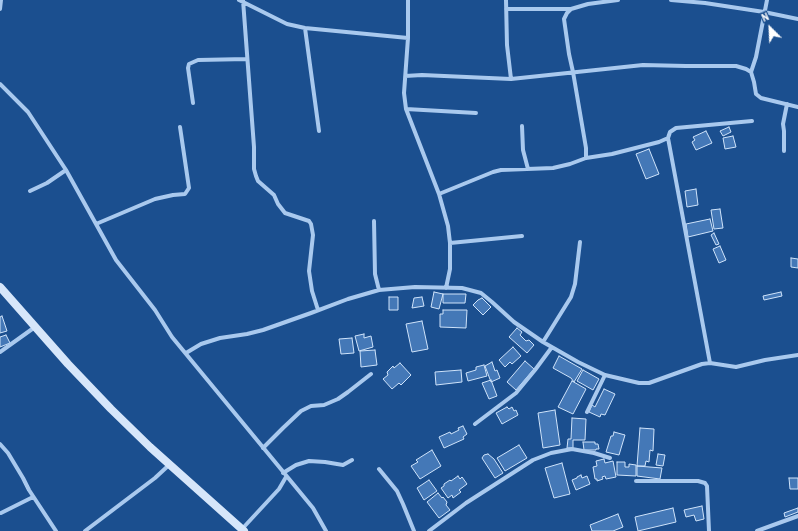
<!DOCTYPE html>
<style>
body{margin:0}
#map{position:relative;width:798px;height:531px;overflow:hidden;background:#1b4f8f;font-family:"Archivo Narrow",sans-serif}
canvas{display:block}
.north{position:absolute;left:750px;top:8px;width:40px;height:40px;-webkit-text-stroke:3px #1b4f8f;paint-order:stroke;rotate:336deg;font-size:11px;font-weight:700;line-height:16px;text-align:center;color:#fff}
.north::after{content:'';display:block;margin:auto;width:14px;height:18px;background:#fff;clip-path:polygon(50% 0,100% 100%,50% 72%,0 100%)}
</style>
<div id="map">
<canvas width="798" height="531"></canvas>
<div class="north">N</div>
</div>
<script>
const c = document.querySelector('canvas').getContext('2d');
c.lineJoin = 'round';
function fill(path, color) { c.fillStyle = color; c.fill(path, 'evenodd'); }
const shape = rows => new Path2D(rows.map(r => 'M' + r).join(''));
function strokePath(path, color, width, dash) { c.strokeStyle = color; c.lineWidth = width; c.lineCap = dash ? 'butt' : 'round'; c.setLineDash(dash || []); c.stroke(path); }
const building = shape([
 [729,127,731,132,723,136,720,131,729,127],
 [706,131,712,143,696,150,692,142,695,140,693,137,706,131],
 [733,136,736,147,725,149,723,138,733,136],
 [649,149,659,174,646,179,636,154,649,149],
 [696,189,698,205,687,207,685,191,696,189],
 [720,209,723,228,714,229,711,210,720,209],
 [710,219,713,231,688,237,686,224,710,219],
 [714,233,719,244,716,245,711,235,714,233],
 [720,246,726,260,719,263,713,249,720,246],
 [791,258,798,259,798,268,791,267,791,258],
 [434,292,443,294,439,309,431,307,434,292],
 [781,292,782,296,764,300,763,296,781,292],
 [443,294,466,294,465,303,443,303,443,294],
 [389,297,398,297,398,310,389,310,389,297],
 [422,297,424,306,412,308,414,298,422,297],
 [482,298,491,307,483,315,473,305,478,300,482,298],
 [443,310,467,310,466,328,440,327,440,314,443,314,443,310],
 [2,316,7,331,0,333,0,317,2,316],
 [422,321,428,349,412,352,406,324,422,321],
 [517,328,522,332,520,335,526,341,529,340,534,345,527,353,509,337,517,328],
 [364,334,364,338,371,336,373,347,359,351,355,336,364,334],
 [6,335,10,343,0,347,0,337,6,335],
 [352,338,354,353,341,354,339,339,352,338],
 [513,347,521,356,512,364,510,362,505,367,499,360,513,347],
 [375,350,377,365,361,367,360,351,375,350],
 [559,356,582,369,574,382,571,378,553,368,559,356],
 [525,361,534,369,516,390,507,382,525,361],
 [492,362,495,371,497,370,500,378,491,382,485,366,492,362],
 [400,363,411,375,401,385,399,383,392,389,383,379,388,375,387,372,393,366,394,368,400,363],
 [484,365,487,376,468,381,466,373,476,370,476,367,484,365],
 [461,370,462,382,436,385,435,372,461,370],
 [583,370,599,379,593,390,577,381,583,370],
 [491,380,497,396,489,399,482,383,491,380],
 [572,381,586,389,573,414,558,407,572,381],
 [604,389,615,394,605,415,601,414,600,417,589,412,592,405,595,407,604,389],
 [507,407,509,409,512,407,514,411,516,410,518,415,502,424,496,413,507,407],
 [555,410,560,445,543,448,538,413,555,410],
 [572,418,586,419,585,440,573,440,573,448,567,448,568,439,571,439,572,418],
 [463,426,467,434,463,437,464,439,444,448,439,437,450,432,451,434,459,430,458,428,463,426],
 [640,428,654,429,653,451,650,450,649,462,646,461,645,466,637,466,640,428],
 [614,432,625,435,619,455,606,452,611,436,613,436,614,432],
 [583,442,595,442,595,444,598,444,599,449,596,449,596,450,584,450,583,442],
 [519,445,527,458,505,471,497,458,519,445],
 [432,450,441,466,420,479,411,466,418,462,416,460,432,450],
 [488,454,494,459,503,473,495,478,482,458,484,455,488,454],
 [658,454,665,455,663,466,656,465,658,454],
 [604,459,605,463,613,461,616,477,606,479,605,476,602,477,603,479,597,481,597,479,595,479,593,467,597,466,596,461,604,459],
 [617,462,625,462,625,467,629,467,629,464,636,465,636,476,617,475,617,462],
 [562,463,570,494,554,498,545,468,562,463],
 [637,466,662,468,660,479,637,476,637,466],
 [581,475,582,478,587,476,590,484,576,490,572,480,577,478,577,477,581,475],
 [458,476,460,479,462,477,467,484,459,490,461,492,453,498,452,495,448,498,441,488,444,486,444,484,450,480,451,481,458,476],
 [789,478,798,478,798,489,790,489,789,478],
 [429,480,437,491,424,500,417,488,429,480],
 [438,493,442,498,443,497,447,502,446,505,450,510,439,518,427,502,438,493],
 [702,506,704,519,696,521,694,515,686,517,684,510,702,506],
 [673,508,676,522,638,531,635,517,673,508],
 [798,508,798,512,785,517,784,513,798,508],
 [618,514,623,527,613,531,592,531,590,525,618,514]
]);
fill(building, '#4478b7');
strokePath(building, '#cfe3fa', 1);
strokePath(shape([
 [239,0,287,24,305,28,408,38],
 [243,0,254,147,254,169,256,176,258,181,274,195,278,204,285,213,309,221,311,224,313,235,309,271,312,291,318,310],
 [408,0,408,38,404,93,406,109,439,194,448,226,450,243,450,269,446,288],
 [506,0,507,45,511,79],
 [671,0,705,3,764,12,798,19],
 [0,9,1,0],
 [506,9,571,9],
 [305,28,319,131],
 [751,72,756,57,767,0],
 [405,76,422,75,511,79,643,65,686,66,736,66,746,69,751,72,754,82,756,94,761,98,798,107],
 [0,84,28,112,66,170,116,260,155,310,172,337,313,508,326,531],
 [193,103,188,68,189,64,198,60,247,59],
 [406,109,476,113],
 [522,126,523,150,528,169],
 [784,151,784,131,783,124,787,104],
 [586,158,586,148,573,72,569,54,564,19,567,13,571,9,588,4,618,0],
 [30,191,47,183,66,170],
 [439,194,493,172,501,170,553,168,570,164,586,158,612,154,659,142,668,138],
 [374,221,375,274,379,290],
 [96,224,155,199,173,195,185,194,189,188,180,127],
 [450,243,522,236],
 [543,342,571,297,575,284,580,242],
 [0,352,35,327],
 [186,353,201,344,220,338,247,334,263,330,311,313,348,299,379,290,415,287,462,288,481,293,492,302,514,322,543,342,578,362,605,375,639,383,649,383,702,364,710,363,736,367,765,360,798,355],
 [710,363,668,138,670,132,676,128,752,121],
 [587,412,605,375],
 [475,424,516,393,535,370,552,347],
 [0,444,8,453,23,478,29,490,56,531],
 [263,448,283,428,301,411,311,406,324,405,338,399,348,392,371,374],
 [379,469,397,491,403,504,414,531],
 [283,473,296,465,309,461,325,462,343,465,352,460],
 [636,481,698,481,705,483,707,486,709,531],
 [1,513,33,497],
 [242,529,279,489,286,477],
 [85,531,155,478,169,465],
 [429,531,466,503,533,460,551,453,572,449,594,453,610,458],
 [757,531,798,516]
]), '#a9c9ee', 4);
strokePath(shape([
 [0,287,68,364,111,409,150,447,244,531]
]), '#d6e6fa', 8);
</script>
